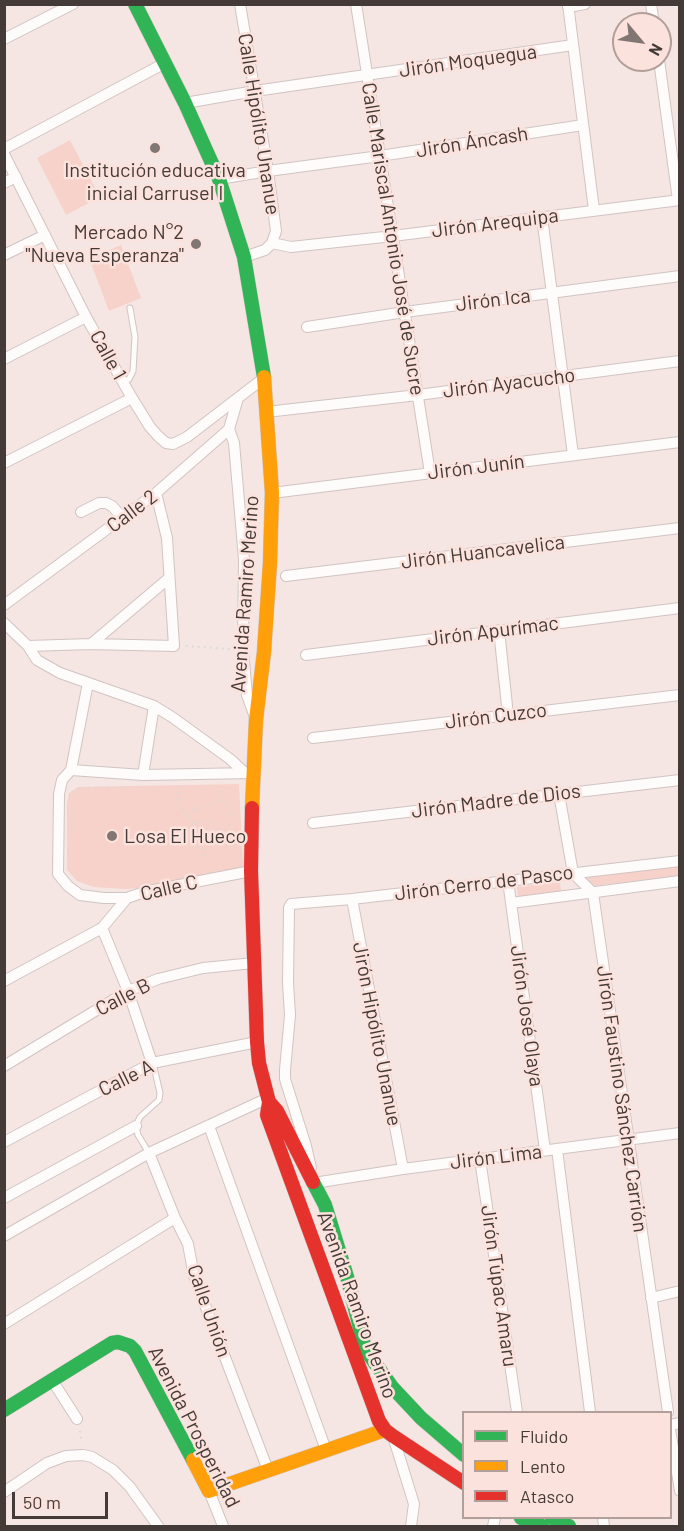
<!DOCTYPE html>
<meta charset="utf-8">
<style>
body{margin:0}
#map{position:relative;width:684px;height:1531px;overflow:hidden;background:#f5e6e3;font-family:Barlow,sans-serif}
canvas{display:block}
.frame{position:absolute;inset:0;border:6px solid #443a37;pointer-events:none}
.legend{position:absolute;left:462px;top:1411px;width:210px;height:108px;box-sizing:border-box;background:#fce2dc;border:2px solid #b29f9a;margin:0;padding:8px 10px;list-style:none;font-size:18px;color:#443a37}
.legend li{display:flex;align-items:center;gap:12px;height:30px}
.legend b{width:30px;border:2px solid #b29f9a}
.north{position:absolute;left:612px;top:12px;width:60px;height:60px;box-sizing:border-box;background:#fce2dc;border:2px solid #b29f9a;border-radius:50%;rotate:119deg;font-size:16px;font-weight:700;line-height:24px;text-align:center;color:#443a37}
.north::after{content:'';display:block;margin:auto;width:21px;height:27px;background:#827673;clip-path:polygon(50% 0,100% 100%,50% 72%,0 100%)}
.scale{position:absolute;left:12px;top:1492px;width:96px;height:27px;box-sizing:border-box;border:3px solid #443a37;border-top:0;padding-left:8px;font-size:18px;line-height:21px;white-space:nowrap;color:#443a37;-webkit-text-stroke:4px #fce2dc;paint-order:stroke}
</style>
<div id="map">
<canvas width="684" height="1531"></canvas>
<div class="frame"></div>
<ul class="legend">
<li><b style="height:8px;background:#30b455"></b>Fluido</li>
<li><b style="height:8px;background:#ff9f0a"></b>Lento</li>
<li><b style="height:8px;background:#e5322d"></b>Atasco</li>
</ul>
<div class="north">N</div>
<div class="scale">50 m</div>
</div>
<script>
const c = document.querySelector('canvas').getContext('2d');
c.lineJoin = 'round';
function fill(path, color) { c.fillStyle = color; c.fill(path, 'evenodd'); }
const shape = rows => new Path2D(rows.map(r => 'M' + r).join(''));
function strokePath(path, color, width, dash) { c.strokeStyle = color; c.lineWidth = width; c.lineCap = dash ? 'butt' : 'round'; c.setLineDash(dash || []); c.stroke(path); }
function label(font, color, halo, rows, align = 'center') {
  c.font = font + ' Barlow,sans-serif'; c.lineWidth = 5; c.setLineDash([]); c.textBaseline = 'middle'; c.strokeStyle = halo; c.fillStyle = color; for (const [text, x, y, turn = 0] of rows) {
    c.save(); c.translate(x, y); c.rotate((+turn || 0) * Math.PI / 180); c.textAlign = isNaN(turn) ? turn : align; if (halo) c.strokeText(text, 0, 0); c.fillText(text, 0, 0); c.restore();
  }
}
fill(shape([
 [70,140,100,197,66,215,37,158],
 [121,245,141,298,109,311,89,258],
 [239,784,243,867,140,888,125,889,94,887,77,881,67,870,67,804,69,793,78,787],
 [679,866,679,876,592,886,586,879,590,877],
 [560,882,561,891,518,897,517,887]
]), '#f7d2ca');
const lane = shape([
 [123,382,129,379,133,371,135,337,130,308],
 [149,1153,138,1135,136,1126,140,1117,159,1100,160,1093,153,1063]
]);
const street = shape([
 [240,4,268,171,276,231,272,243],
 [356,4,430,473],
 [568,4,594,210],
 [651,4,654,24],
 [568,7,585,4],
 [4,39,73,4],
 [659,60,678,200],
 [185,103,255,91,573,45],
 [4,149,165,63],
 [4,154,86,317,132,398,150,427,158,436,166,443,173,444,187,437,264,378],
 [219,179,268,171,380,156,583,125],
 [4,183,16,177],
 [542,217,573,455],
 [4,255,45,235],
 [244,257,265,250,272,243,291,247,393,236,680,200],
 [307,327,405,312,680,276],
 [4,359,86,317],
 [266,412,418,395,680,361],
 [229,429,234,443,244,559,243,650,247,695,255,717],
 [4,463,132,398],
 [272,493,680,442],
 [81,512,99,503,106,503,112,506,123,518],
 [286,576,680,528],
 [4,605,156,493,219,438,229,429,238,398],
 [4,623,28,646,37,660,60,673,154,706,172,717,230,759,245,773],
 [499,630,508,715],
 [91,644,169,578],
 [28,646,91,644,174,646,167,538,156,493],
 [306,655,680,608],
 [313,738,680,695],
 [71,770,88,683],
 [143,775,154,706],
 [559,794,573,873,593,893,668,1412],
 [313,823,680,780],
 [508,881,545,1150],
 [127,898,104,898,80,895,68,886,58,874,59,794,62,780,71,770,143,775,253,773],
 [352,899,403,1169],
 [511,903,680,881],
 [102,928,128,991,152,1063],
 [4,981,102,928,127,898,144,892,251,871],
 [4,1066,128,991,158,979,203,968,254,963],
 [209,1126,326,1450],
 [4,1142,152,1063,257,1042],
 [557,1149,590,1412],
 [149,1153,175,1218,188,1244,194,1276,268,1470],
 [480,1159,517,1412],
 [311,1168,306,1146,285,1079,285,1070,290,1015,288,983,289,908,291,904,352,899,680,861],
 [314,1183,403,1169,680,1133],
 [4,1198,136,1126],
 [4,1236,149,1153,268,1098],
 [651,1298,680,1291],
 [4,1324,175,1218],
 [52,1380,77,1419],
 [670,1425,680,1423],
 [670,1429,680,1491],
 [393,1436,414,1504,411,1526],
 [209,1491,223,1526],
 [4,1492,47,1463,66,1456,83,1455,92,1457,113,1470,130,1487,158,1526],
 [603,1518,604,1526],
 [493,1526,495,1518]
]);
const fast = shape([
 [135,4,185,103,219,179,244,257,264,377],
 [313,1182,325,1205,348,1280,365,1349,392,1387,421,1418,464,1455],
 [4,1410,112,1343,118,1342,130,1346,135,1351,193,1460],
 [521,1518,542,1526],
 [552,1518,569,1526]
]);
const slow = shape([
 [252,808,256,720,264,652,270,563,272,493,264,377],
 [193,1460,209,1491,385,1430]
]);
const jam = shape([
 [252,808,251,871,257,1042,259,1063,269,1102,277,1111,313,1182],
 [269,1102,267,1115,379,1421,385,1430,393,1436,464,1483]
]);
strokePath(lane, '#d0c4c2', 7);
strokePath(street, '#d0c4c2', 12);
strokePath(fast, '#d0c4c2', 15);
strokePath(slow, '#d0c4c2', 15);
strokePath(jam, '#d0c4c2', 15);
strokePath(shape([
 [186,646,231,649],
 [177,786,179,805,196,824],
 [217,786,234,816],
 [72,792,79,788,132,787],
 [186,813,214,804,224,798],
 '191 835a14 14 0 1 1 28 0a14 14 0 1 1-28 0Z',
 [219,830,229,828],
 [239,839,231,834,229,826,232,818,240,813],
 [202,868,203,850],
 [80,1431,82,1443]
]), '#dcd8d6', 2, [1.5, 4.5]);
strokePath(lane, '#fefbfb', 5);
strokePath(street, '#fefbfb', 10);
strokePath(fast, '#30b455', 14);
strokePath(slow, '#ff9f0a', 14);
strokePath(jam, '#e5322d', 14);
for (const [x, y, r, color] of [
 [155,148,6,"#827673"],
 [196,244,6,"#827673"],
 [112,836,6,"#827673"]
]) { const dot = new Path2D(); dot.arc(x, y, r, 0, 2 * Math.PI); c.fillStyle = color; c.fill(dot); strokePath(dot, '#fce2dc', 2); }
label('20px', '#443a37', '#fce2dc', [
 ["Jirón Moquegua",468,61,-8],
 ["Calle Hipólito Unanue",259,124,81],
 ["Jirón Áncash",472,142,-9],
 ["Jirón Arequipa",495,223,-7],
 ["Calle Mariscal Antonio José de Sucre",393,239,81],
 ["Jirón Ica",493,300,-7],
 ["Calle 1",108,355,61],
 ["Jirón Ayacucho",509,383,-7],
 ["Jirón Junín",476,467,-7],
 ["Calle 2",132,511,-37],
 ["Jirón Huancavelica",483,552,-7],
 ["Avenida Ramiro Merino",245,594,-86],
 ["Jirón Apurímac",493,631,-7],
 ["Jirón Cuzco",496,716,-7],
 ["Jirón Madre de Dios",496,801,-7],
 ["Jirón Cerro de Pasco",484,883,-7],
 ["Calle C",169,888,-13],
 ["Calle B",123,997,-27],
 ["Jirón José Olaya",527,1016,82],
 ["Jirón Hipólito Unanue",377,1034,79],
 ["Calle A",126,1078,-26],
 ["Jirón Faustino Sánchez Carrión",622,1099,82],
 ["Jirón Lima",496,1157,-7],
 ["Jirón Túpac Amaru",499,1286,82],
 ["Avenida Ramiro Merino",357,1305,70],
 ["Calle Unión",209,1311,71],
 ["Avenida Prosperidad",194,1427,63]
]);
label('20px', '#443a37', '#fce2dc', [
 ["Institución educativa",155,170],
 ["inicial Carrusel I",155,193],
 ["Mercado N°2",184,232,"right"],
 ["\"Nueva Esperanza\"",184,255,"right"],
 ["Losa El Hueco",124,836,"left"]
]);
</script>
